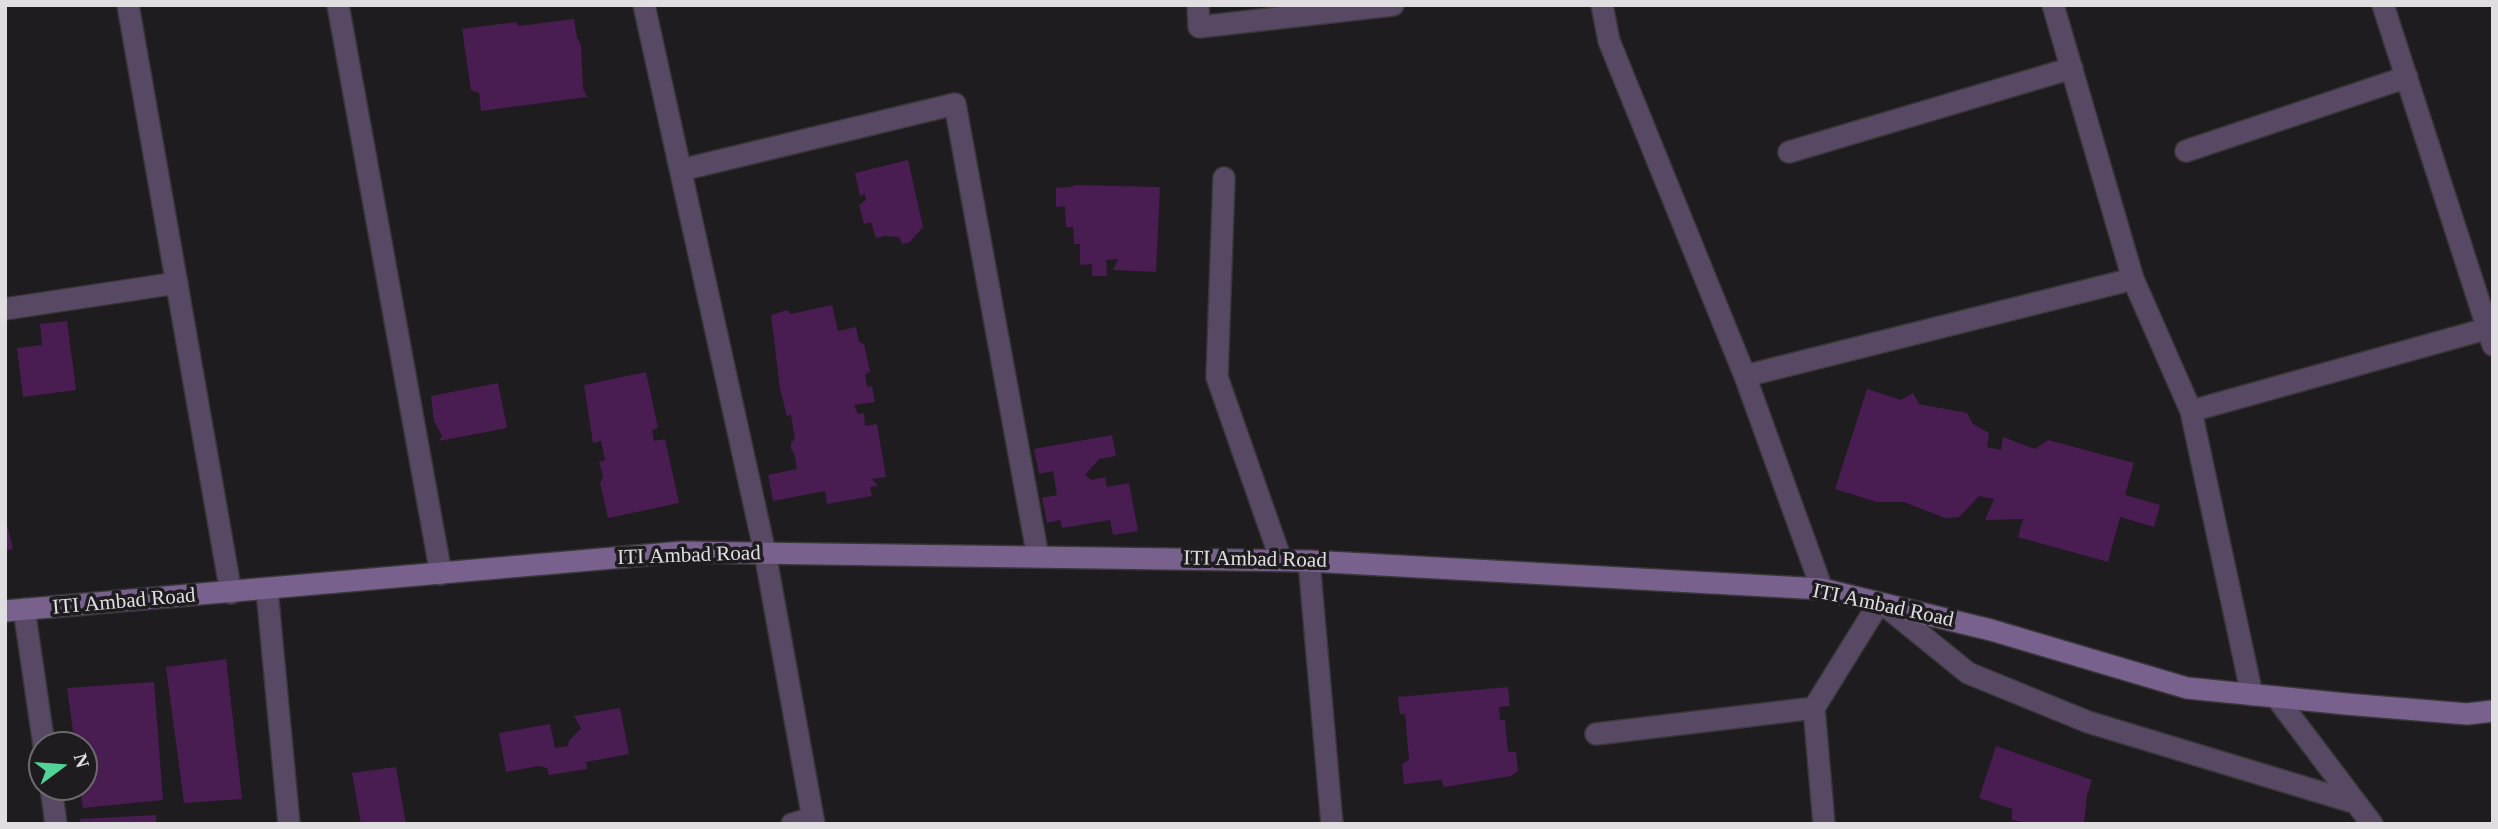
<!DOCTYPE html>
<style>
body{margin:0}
#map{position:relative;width:2498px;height:829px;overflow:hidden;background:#1f1c20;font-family:Georgia,serif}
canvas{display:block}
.frame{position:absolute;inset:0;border:7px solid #e0dee1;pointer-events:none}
.north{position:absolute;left:28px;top:731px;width:70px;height:70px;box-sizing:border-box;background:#1f1c20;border:2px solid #6c6a6d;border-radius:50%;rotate:74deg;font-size:19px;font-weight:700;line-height:28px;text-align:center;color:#e0dee1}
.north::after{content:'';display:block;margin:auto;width:24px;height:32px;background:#52d397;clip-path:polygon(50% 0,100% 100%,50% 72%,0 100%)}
</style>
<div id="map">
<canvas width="2498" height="829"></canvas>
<div class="frame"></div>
<div class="north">N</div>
</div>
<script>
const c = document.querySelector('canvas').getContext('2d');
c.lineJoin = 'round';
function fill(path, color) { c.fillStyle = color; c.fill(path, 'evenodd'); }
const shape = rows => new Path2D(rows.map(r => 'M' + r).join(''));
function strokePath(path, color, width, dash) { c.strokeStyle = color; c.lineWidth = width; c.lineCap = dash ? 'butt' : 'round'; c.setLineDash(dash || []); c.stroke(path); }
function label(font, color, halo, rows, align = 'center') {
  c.font = font + ' Georgia,serif'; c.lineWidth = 7; c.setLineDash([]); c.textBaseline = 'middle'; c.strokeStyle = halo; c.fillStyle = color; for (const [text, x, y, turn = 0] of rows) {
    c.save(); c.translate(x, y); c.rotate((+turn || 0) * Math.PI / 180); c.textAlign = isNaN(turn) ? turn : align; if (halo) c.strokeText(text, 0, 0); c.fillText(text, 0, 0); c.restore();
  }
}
fill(shape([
 [574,19,577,38,581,45,583,89,587,97,481,111,479,93,471,90,462,29,516,22,519,26],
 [908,160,923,227,910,242,902,244,899,237,885,236,876,238,871,222,864,224,859,205,866,200,865,194,860,196,855,173],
 [1076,185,1160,187,1156,272,1113,270,1118,259,1106,260,1107,276,1092,276,1092,264,1080,265,1080,244,1074,244,1073,227,1066,227,1065,206,1056,207,1056,188,1070,187],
 [832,305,838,331,856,327,859,342,864,344,870,372,865,374,867,387,872,386,875,402,854,405,858,414,864,413,865,426,877,424,886,477,872,479,878,486,870,487,872,496,827,504,825,491,773,501,768,475,797,469,794,453,791,449,791,443,795,439,791,415,787,416,780,389,771,315,787,310,791,314],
 [67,321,76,390,23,397,17,348,42,345,40,324],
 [646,372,658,428,652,430,654,441,665,439,679,503,608,518,600,483,603,477,599,462,605,460,601,441,593,443,584,385],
 [498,383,507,428,439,441,442,436,434,421,431,396],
 [1867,389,1901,400,1913,393,1919,404,1967,413,1973,424,1989,433,1987,447,2001,450,2003,437,2035,449,2048,440,2134,463,2125,495,2160,505,2154,527,2120,517,2108,562,2018,537,2023,519,1985,520,1994,499,1979,496,1959,517,1945,518,1904,502,1877,502,1835,489],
 [1112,435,1116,456,1099,459,1085,475,1091,480,1105,477,1107,487,1129,483,1138,531,1113,535,1110,520,1062,528,1060,520,1047,523,1042,498,1057,495,1053,471,1039,474,1034,449],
 [5,516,13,549,5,551],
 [226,659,242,799,184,803,166,667],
 [154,682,163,800,83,808,80,787,84,787,84,745,75,745,67,688],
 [1508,687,1510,706,1499,707,1500,720,1505,720,1508,752,1516,752,1518,771,1511,776,1444,787,1441,780,1404,784,1402,764,1409,760,1405,714,1400,714,1398,697],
 [620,708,629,754,586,762,587,769,549,775,547,768,539,766,506,772,499,733,550,724,555,748,568,746,569,741,581,728,574,716],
 [1996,746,2092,780,2087,795,2084,824,2033,824,2012,820,2012,809,1979,798],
 [396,767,406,824,361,824,352,773],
 [156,815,156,824,81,824,80,819]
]), '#491c52');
const street = shape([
 [128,5,231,593],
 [338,5,441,574],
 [644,5,765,553,814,824],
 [1198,5,1199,27,1393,5],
 [1602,5,1609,41,1745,376,1822,589],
 [2053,5,2133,279,2191,411,2252,695],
 [2383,5,2493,345],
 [2186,151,2407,77],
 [1789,152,2072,68],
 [681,170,955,104,1038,557],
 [1224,178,1217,377,1281,560],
 [5,309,177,283],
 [1745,376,2133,279],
 [2191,411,2493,327],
 [1309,561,1332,824],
 [267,590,289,824],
 [1883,604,1968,673,2088,722,2356,803],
 [24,609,44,745],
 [2276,697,2372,824],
 [1814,708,1824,824],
 [1596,734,1814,708,1879,603],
 [51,787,56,824],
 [792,824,813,818]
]);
const secondary = shape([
 [5,611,682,552,1309,561,1822,589,1991,630,2187,688,2346,704,2467,714,2493,711]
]);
strokePath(street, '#3a373b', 24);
strokePath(secondary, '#3a373b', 24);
strokePath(street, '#574964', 21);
strokePath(secondary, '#78628d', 21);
label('21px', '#e0dee1', '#1f1c20', [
 ["ITI Ambad Road",689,556,-2],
 ["ITI Ambad Road",1255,560,1],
 ["ITI Ambad Road",124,602,-5],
 ["ITI Ambad Road",1883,606,12]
]);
</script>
